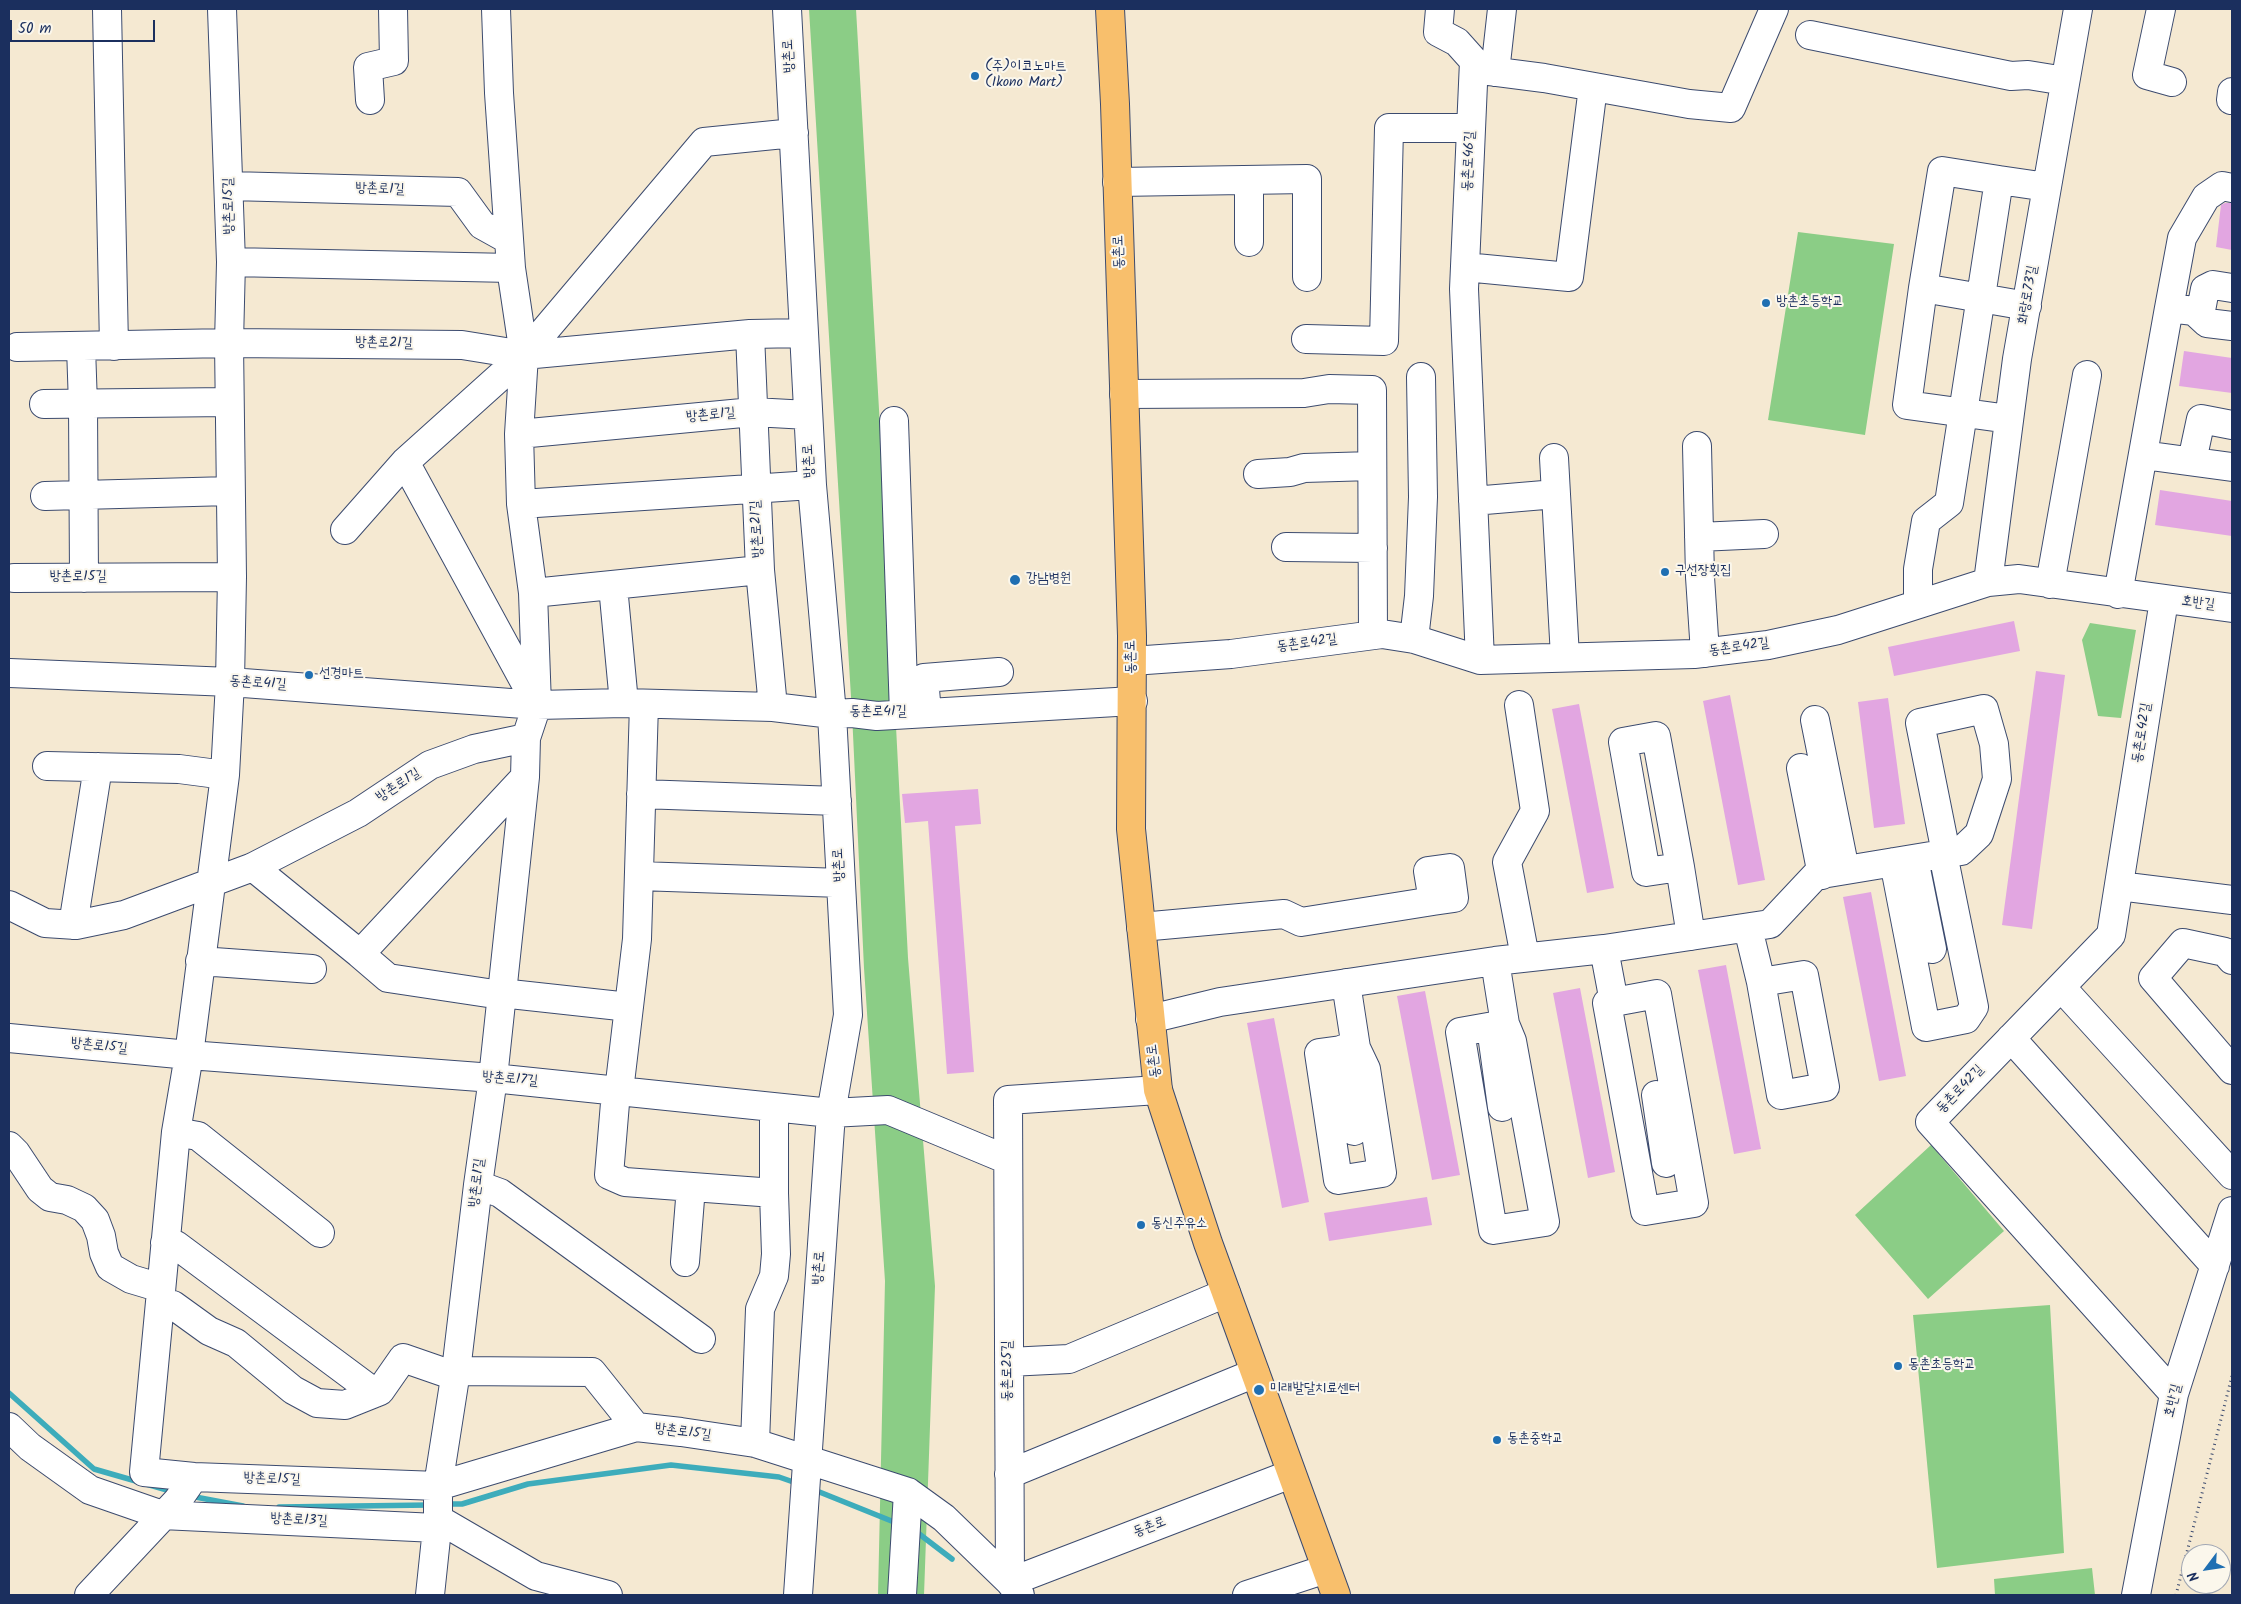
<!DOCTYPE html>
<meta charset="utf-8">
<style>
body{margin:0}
#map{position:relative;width:2241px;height:1604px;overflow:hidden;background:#f5e9d2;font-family:Kalam,sans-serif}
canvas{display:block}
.frame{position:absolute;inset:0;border:10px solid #1b2f5e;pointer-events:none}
.north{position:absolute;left:2181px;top:1544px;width:50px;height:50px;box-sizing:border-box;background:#fbf7ec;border:1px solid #a1a7b3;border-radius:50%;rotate:239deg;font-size:14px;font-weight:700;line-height:20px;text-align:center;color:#1b2f5e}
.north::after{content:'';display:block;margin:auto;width:18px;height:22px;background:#1f6fb2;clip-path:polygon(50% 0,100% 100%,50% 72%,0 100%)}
.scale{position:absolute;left:10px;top:20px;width:145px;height:22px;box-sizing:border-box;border:2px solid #1b2f5e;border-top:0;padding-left:6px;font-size:15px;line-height:18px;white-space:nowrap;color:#1b2f5e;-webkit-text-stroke:4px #fbf7ec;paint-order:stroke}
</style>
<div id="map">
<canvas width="2241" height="1604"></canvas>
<div class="frame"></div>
<div class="north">N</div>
<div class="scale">50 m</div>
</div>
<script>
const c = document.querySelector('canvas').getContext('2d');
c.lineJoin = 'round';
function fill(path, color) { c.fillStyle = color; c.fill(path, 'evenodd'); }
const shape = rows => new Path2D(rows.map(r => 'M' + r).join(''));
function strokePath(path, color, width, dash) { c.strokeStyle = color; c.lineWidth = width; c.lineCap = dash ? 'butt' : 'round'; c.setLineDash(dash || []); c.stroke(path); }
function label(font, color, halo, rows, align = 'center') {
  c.font = font + ' Kalam,"Poor Story",sans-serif'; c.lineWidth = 4; c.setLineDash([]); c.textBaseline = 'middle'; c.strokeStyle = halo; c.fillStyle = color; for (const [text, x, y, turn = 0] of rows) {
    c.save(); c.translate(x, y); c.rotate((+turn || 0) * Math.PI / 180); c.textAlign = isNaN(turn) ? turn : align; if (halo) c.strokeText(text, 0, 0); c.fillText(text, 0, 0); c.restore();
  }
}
fill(shape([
 [809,9,856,9,885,514,908,958,935,1286,924,1595,878,1595,885,1281,864,968,852,713],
 [1798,232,1894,244,1865,435,1768,420],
 [2090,623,2136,630,2121,718,2098,716,2082,640],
 [1931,1145,2004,1231,1928,1299,1855,1215],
 [2050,1305,2064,1553,1937,1568,1913,1315],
 [2092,1568,2095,1595,1995,1595,1994,1579]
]), '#8bcd86');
strokePath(shape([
 [9,1393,94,1469,174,1492],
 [812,1489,899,1524],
 [190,1496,243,1506],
 [444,1504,462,1504,528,1484,671,1465,779,1477,799,1484],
 [279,1507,430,1505],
 [914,1530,952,1559]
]), '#3dacbb', 5.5);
fill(shape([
 [2225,203,2232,203,2232,250,2216,247,2221,205],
 [2184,351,2232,358,2232,393,2179,386],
 [2160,490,2232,501,2232,536,2155,525],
 [2014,621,2020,651,1894,676,1888,647],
 [2036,671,2065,675,2032,929,2002,925],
 [1730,695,1765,880,1738,885,1703,701],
 [1888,698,1905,824,1874,828,1858,702],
 [1579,704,1614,888,1587,893,1552,709],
 [978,789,981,824,955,826,974,1072,947,1074,928,821,905,823,902,794],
 [1871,892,1906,1076,1879,1081,1843,897],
 [1726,965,1761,1149,1734,1154,1698,970],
 [1580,988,1615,1172,1588,1178,1553,993],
 [1425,991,1460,1175,1432,1180,1397,996],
 [1274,1018,1309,1202,1282,1208,1247,1023],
 [1427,1197,1432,1225,1329,1241,1324,1213]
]), '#e2a6e1');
const minor = shape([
 [107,9,114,346],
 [222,9,231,262,229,343,232,577,230,682,225,775,189,1055,493,1078,831,1113,888,1110,1008,1160],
 [787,9,812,485,832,714,848,1015,831,1113,798,1595],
 [1440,9,1438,32,1457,42,1474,61,1464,289,1480,660],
 [2161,9,2147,75,2172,82],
 [1810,35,2011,76,2028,75,2065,81],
 [1474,69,1544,78,1689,104,1731,108,1774,9],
 [1495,72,1502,9],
 [370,100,368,67,394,61,393,9],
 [2231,100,2232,92],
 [1999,180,1942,171,1923,288,2027,306],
 [1117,182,1307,179,1307,277],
 [230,186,458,192,482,225,509,240],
 [1249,242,1249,180],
 [231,262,511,268],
 [1465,267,1569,277,1593,87],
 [1923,288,1907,405,2009,419],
 [2169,308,2182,238,2206,197,2222,186,2232,188],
 [2200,316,2205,289,2213,285,2232,288],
 [750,334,760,570,773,707],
 [1306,339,1384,341,1389,128,1471,128],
 [17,347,229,343,462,345,524,355,750,334,804,333],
 [81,347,83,405,84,578],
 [1124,394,1304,393,1329,389,1372,390,1373,635],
 [44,404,229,402],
 [894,421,904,714],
 [519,434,753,412,808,415],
 [1697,446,1700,577,1705,653],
 [2143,455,2232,467],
 [1554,458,1565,657],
 [2192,461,2201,419,2232,425],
 [405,462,534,699],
 [1258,474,1290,472,1304,468,1372,466],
 [45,496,230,491],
 [1473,501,1556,494],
 [521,504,812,485],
 [345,530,405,462,524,355,704,142,794,133],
 [1699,537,1764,534],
 [1286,547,1373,548],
 [14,578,232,577],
 [1988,582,2017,359,2078,9],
 [2050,584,2087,375],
 [613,586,624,703],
 [533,593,760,570],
 [2118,594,2169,308,2194,311,2207,323,2232,326],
 [2164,600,2111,935,1930,1122,2174,1394],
 [1918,604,1918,569,1926,521,1949,503,1999,180,2047,187],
 [1414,639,1419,596,1423,497,1421,377],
 [1132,661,1231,654,1382,634,1414,639,1480,660,1694,654,1768,645,1838,630,1988,582,2019,579,2232,608],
 [10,673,230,682,537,705,624,703,773,707,832,714,852,713,877,716,1133,701],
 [1519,705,1535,811,1507,862,1525,957],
 [927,713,924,678,999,672],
 [1815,720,1845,870],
 [47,766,179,769,225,775],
 [1801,768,1822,875],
 [641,794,837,801],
 [1914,859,1932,949],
 [1894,862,1926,1027,1966,1019,1974,1007,1943,854],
 [253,867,360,954,525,777],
 [1680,867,1646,872,1623,742,1656,736,1680,867,1691,936],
 [639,876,841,883],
 [2119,886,2232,900],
 [9,905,45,923,76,925,124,915,253,867,358,813,430,765,474,749,526,738],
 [73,925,98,767],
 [1141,927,1284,914,1301,922,1433,901,1428,871,1450,868,1454,898,1433,901],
 [1748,928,1761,982,1804,975,1825,1087,1781,1095,1761,982],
 [1604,949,1614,1002,1657,994,1694,1203,1645,1211,1607,1003,1614,1002],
 [360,954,388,978,501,995],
 [2232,960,2225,952,2183,943,2153,978,2232,1070],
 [200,961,312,969],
 [1495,961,1505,1024,1512,1041,1545,1222,1493,1230,1460,1032,1505,1024],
 [1346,983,1356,1048,1366,1069,1382,1173,1338,1180,1319,1053,1356,1048],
 [2061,987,2232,1175],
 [501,993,629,1007],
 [1150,1019,1220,1002,1495,961,1604,949,1770,924,1816,875,1961,851,1979,834,1997,779,1994,744,1984,709,1920,723,1946,853],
 [1491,1027,1502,1107],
 [9,1038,189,1055,176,1132,144,1472,194,1477,438,1486,636,1427,681,1432,755,1443,908,1492,944,1518,1010,1582,1020,1595],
 [2011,1038,2215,1266],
 [1343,1049,1354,1131],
 [1158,1090,1008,1100,1010,1582,1291,1474],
 [616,1091,609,1175,625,1182,774,1193,774,1107],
 [619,1091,637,939,644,704],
 [1656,1095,1666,1163],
 [176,1132,198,1136,320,1233],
 [9,1146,16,1153,40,1189,50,1197,67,1200,84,1208,95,1220,101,1236,104,1253,110,1267,131,1279,161,1288],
 [478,1185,500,1193,701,1339],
 [165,1243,176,1245,375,1393],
 [685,1262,691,1187],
 [160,1302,173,1305,209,1331,236,1343,293,1390,317,1403,345,1405,380,1391,403,1358,455,1376],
 [1009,1362,1069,1359,1226,1293],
 [456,1371,592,1372,636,1427],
 [9,1427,30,1447,90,1490,162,1515,436,1528],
 [755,1443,760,1309,774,1276,776,1254,774,1193],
 [1009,1474,1255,1373],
 [438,1519,536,1576,608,1595],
 [89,1595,178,1500,194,1477],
 [430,1595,438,1519,438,1486,456,1371,478,1185,493,1078,525,777,526,738,537,705,533,593,521,504,519,434,524,355,511,268,499,93,496,9],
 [902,1595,908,1492],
 [1247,1595,1326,1569],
 [2136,1595,2174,1394,2232,1211]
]);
const major = shape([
 [1110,9,1115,104,1132,636,1131,829,1158,1090,1208,1243,1336,1595]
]);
strokePath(minor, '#3c4b6f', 30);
strokePath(major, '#3c4b6f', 30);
strokePath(shape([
 [2176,1595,2232,1376]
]), '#3c4b6f', 3, [1, 4]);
strokePath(minor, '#fff', 28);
strokePath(major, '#f8bf6c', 28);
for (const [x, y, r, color] of [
 [975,76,5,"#1f6fb2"],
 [1766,303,5,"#1f6fb2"],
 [1665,572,5,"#1f6fb2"],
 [1015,580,6,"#1f6fb2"],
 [309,675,5,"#1f6fb2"],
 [1141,1225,5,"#1f6fb2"],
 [1898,1366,5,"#1f6fb2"],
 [1259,1390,6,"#1f6fb2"],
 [1497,1440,5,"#1f6fb2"]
]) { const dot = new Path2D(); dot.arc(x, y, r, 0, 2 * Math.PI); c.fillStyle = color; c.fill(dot); strokePath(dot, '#fbf7ec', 2); }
label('14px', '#1b2f5e', '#fbf7ec', [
 ["방촌로",790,56,-93],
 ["동촌로46길",1470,161,-87],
 ["방촌로1길",380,190,2],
 ["방촌로15길",230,206,-91],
 ["동촌로",1120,252,-92],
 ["화랑로73길",2029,295,-80],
 ["방촌로21길",384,344,1],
 ["방촌로1길",711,416,-5],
 ["방촌로",810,461,-93],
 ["방촌로21길",758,529,-93],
 ["방촌로15길",78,578],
 ["호반길",2198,604,7],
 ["동촌로42길",1307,644,-8],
 ["동촌로42길",1739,648,-8],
 ["동촌로",1132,657,-91],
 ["동촌로41길",258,684,4],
 ["동촌로41길",878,713],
 ["동촌로42길",2143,733,-81],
 ["방촌로1길",399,786,-33],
 ["방촌로",840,865,-93],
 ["방촌로15길",99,1047,6],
 ["동촌로",1155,1061,-97],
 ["방촌로17길",510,1080,5],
 ["동촌로42길",1961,1090,-46],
 ["방촌로1길",478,1183,-83],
 ["방촌로",820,1268,-86],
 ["동촌로25길",1009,1371,-90],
 ["호반길",2174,1401,-76],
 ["방촌로15길",683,1433,7],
 ["방촌로15길",272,1480,2],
 ["방촌로13길",299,1521,3],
 ["동촌로",1150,1528,-21]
]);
label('14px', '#1b2f5e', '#fbf7ec', [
 ["(주)이코노마트",985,68],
 ["(Ikono Mart)",985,84],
 ["방촌초등학교",1776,303],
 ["구선장횟집",1675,572],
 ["강남병원",1026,580],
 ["선경마트",319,675],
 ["동신주유소",1151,1225],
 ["동촌초등학교",1908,1366],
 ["미래발달치료센터",1270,1390],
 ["동촌중학교",1507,1440]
], 'left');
</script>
